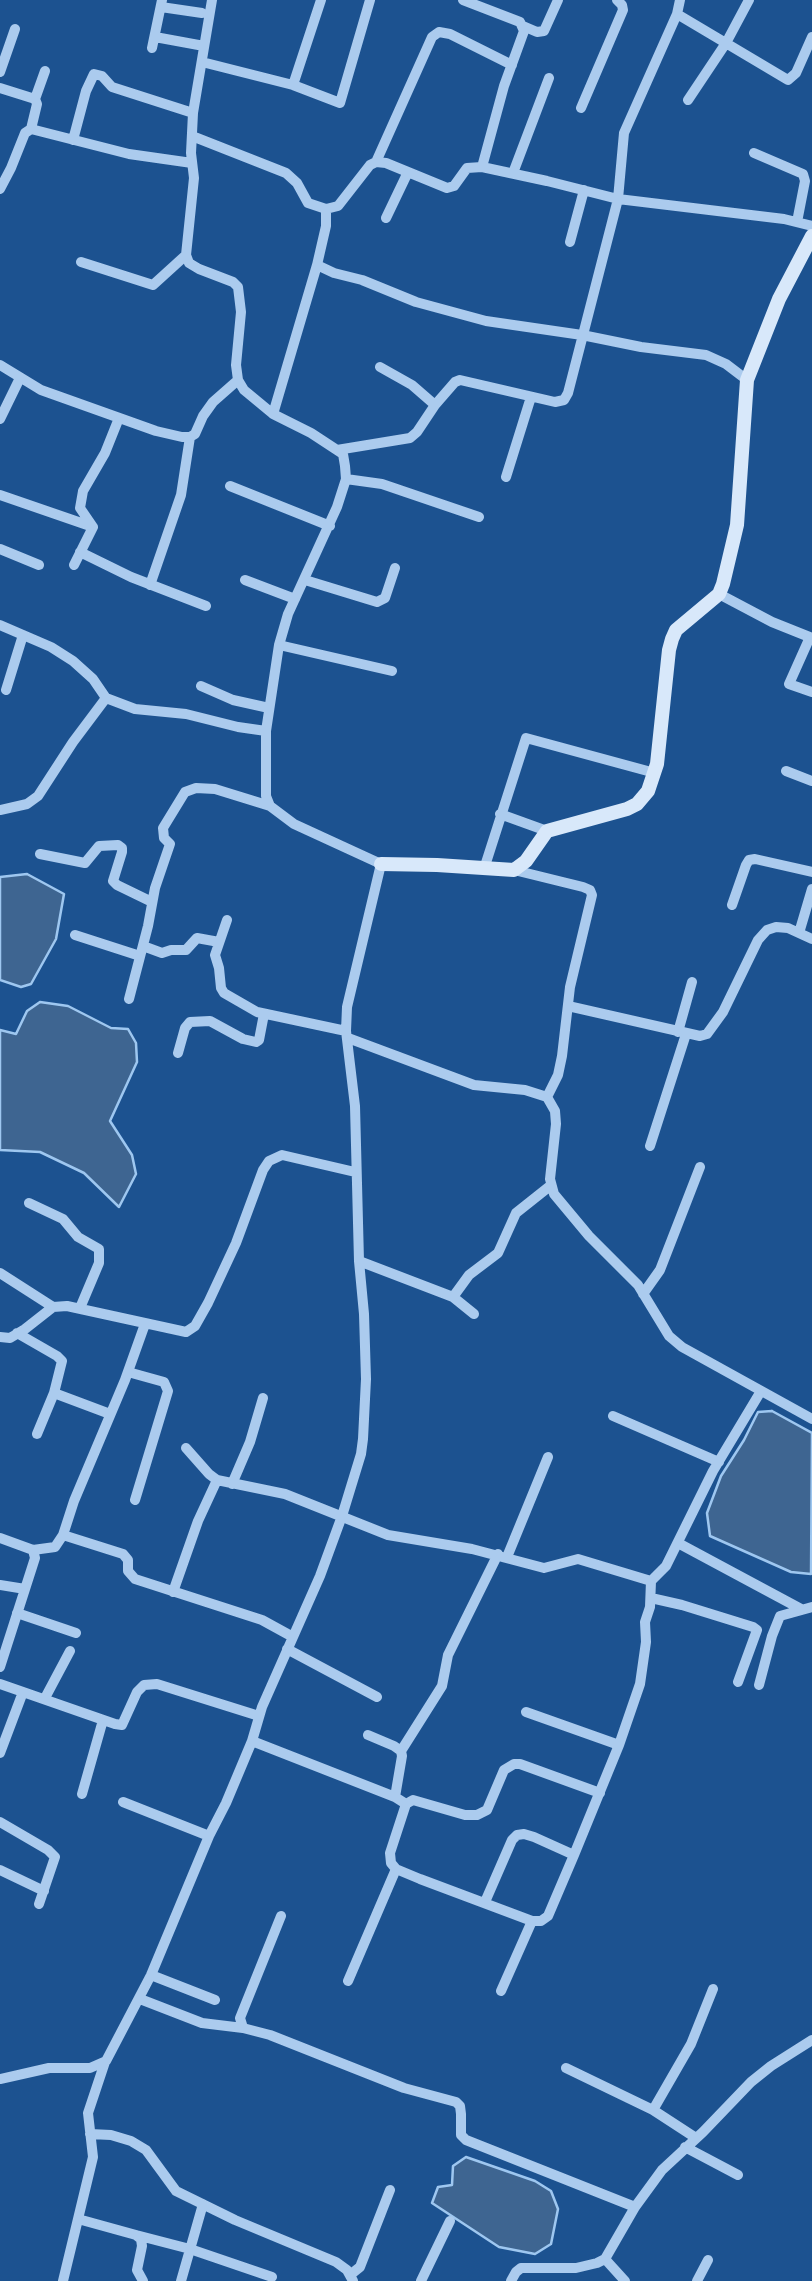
<!DOCTYPE html>
<style>
body{margin:0}
canvas{display:block;background:#1c5290}
</style>
<canvas width="812" height="2281"></canvas>
<script>
const c = document.querySelector('canvas').getContext('2d');
c.lineJoin = 'round';
function fill(path, color) { c.fillStyle = color; c.fill(path, 'evenodd'); }
const shape = rows => new Path2D(rows.map(r => 'M' + r).join(''));
function strokePath(path, color, width, dash) { c.strokeStyle = color; c.lineWidth = width; c.lineCap = dash ? 'butt' : 'round'; c.setLineDash(dash || []); c.stroke(path); }
const water = shape([
 [27,874,64,894,56,939,31,984,21,987,0,980,0,877,27,874],
 [40,1002,68,1006,111,1028,128,1029,136,1043,137,1062,110,1121,132,1155,136,1174,119,1207,84,1173,40,1152,0,1150,0,1030,16,1034,27,1011,40,1002],
 [772,1411,812,1433,811,1574,791,1572,710,1536,707,1513,721,1476,744,1440,758,1412,772,1411],
 [466,2157,535,2181,551,2191,558,2209,551,2244,535,2254,499,2247,432,2203,438,2187,452,2185,453,2166,466,2157]
]);
fill(water, '#3e6591');
strokePath(water, '#9ec7f0', 2.5);
strokePath(shape([
 [463,0,520,22,524,31,504,86,482,167],
 [161,7,202,13],
 [677,14,788,80,796,73,812,37],
 [523,26,537,32,544,31,558,0],
 [155,37,204,46],
 [152,48,162,0],
 [202,62,293,85,340,103,370,0],
 [0,72,15,29],
 [293,85,321,0],
 [0,88,35,99,37,104,31,129],
 [35,99,45,71],
 [688,100,726,43,749,0],
 [581,108,623,10,622,5,617,0],
 [192,136,286,173,297,183,308,203,326,209,338,206,370,165,376,162,386,163,447,188,454,186,467,168,482,167,547,181,618,199,784,219,812,226],
 [73,140,86,91,94,74,102,76,112,87,193,113],
 [754,153,803,174,805,181,797,222],
 [376,162,432,37,439,32,450,34,512,65],
 [513,173,549,78],
 [0,189,11,168,25,133,31,129,129,154,192,163],
 [386,218,408,172],
 [570,242,584,190],
 [81,262,153,285,186,255],
 [317,265,334,273,362,280,416,302,486,321,582,335,641,347,706,355,726,364,747,380],
 [0,365,41,390,156,431,182,437,190,437,195,434,203,416,213,402,238,380],
 [380,367,412,385,435,405],
 [273,414,317,265,326,226,326,209],
 [0,419,20,378],
 [337,450,410,438,417,432,435,405,455,382,460,380,555,402,564,400,568,393,618,199,624,133,677,14,680,0],
 [506,477,531,397],
 [346,479,382,484,479,517],
 [230,486,330,526],
 [0,495,93,527],
 [0,549,39,565],
 [80,552,131,577,206,606],
 [74,565,93,527,80,508,83,491,105,453,119,418],
 [245,580,295,599],
 [305,580,377,602,385,598,395,568],
 [150,585,181,495,190,437],
 [719,594,772,622,812,638],
 [0,625,51,647,73,661,93,679,106,698],
 [810,637,789,684,812,692],
 [279,645,392,671],
 [201,686,233,700,269,708],
 [6,690,23,635],
 [786,771,812,781],
 [0,810,27,804,38,796,73,742,106,698,135,709,186,714,238,727,266,731],
 [500,814,547,831],
 [40,854,85,863,99,846,118,845,122,848,122,852,113,881,117,885,152,902],
 [484,869,526,738,655,773],
 [514,870,583,887,590,890,592,895,570,987,562,1056,558,1075,547,1097],
 [732,905,746,865,749,860,755,859,812,872],
 [227,920,215,955,219,968,221,988,224,993,257,1012,346,1031],
 [799,933,812,889],
 [75,935,140,956],
 [143,946,162,953,171,950,186,950,197,938,219,942],
 [129,999,148,926,155,888,170,844,164,838,163,828,185,792,196,788,215,789,270,806],
 [568,1006,700,1036,707,1034,723,1012,758,940,767,930,776,927,788,928,812,939],
 [678,1032,692,982],
 [348,1038,474,1085,525,1090,547,1097,555,1111,556,1124,550,1179,554,1194,589,1236,638,1285,669,1336,682,1347,812,1419],
 [178,1053,185,1028,190,1022,210,1021,243,1039,256,1042,259,1040,264,1014],
 [650,1146,686,1034],
 [29,1203,63,1219,78,1237,99,1249,99,1263,80,1308],
 [359,1261,453,1297,474,1314],
 [0,1273,53,1307],
 [643,1294,660,1270,700,1167],
 [453,1297,469,1275,498,1253,516,1213,550,1186],
 [17,1333,57,1356,62,1361,54,1393,37,1434],
 [0,1337,10,1338,25,1329,53,1307,67,1306,186,1332,195,1326,208,1303,236,1243,263,1170,269,1161,282,1155,355,1172],
 [128,1372,164,1382,168,1391,135,1500],
 [54,1393,110,1414],
 [613,1416,719,1462],
 [186,1448,209,1474,217,1480,285,1494,388,1535,472,1549,544,1568,578,1559,651,1581,666,1566,713,1471,761,1391],
 [232,1484,250,1442,263,1398],
 [63,1535,123,1554,128,1560,128,1571,135,1579,262,1620,293,1637],
 [0,1538,33,1550,35,1558,0,1667],
 [678,1543,801,1609],
 [33,1550,55,1547,63,1535,74,1501,125,1380,145,1324],
 [507,1557,548,1457],
 [0,1585,25,1589],
 [173,1592,198,1521,217,1480],
 [651,1598,682,1605,753,1627,757,1630,738,1682],
 [17,1613,76,1633],
 [287,1649,377,1697],
 [0,1684,115,1724,122,1725,137,1692,144,1685,157,1684,259,1716],
 [759,1685,772,1636,780,1616,812,1607],
 [45,1698,70,1651],
 [526,1712,619,1745],
 [368,1735,394,1746,401,1751,402,1756,395,1797,406,1804,390,1853,391,1863,396,1869,420,1879,532,1921,541,1921,548,1916,574,1855,619,1745,640,1684,646,1642,645,1622,650,1607,651,1581],
 [252,1741,395,1797],
 [401,1751,442,1686,448,1655,498,1554],
 [0,1753,23,1692],
 [82,1794,103,1720],
 [123,1802,209,1836],
 [406,1804,413,1800,465,1815,477,1815,487,1810,504,1770,514,1764,520,1764,600,1793],
 [0,1822,48,1850,55,1857,39,1904],
 [0,1870,44,1891],
 [485,1902,512,1840,517,1835,524,1834,534,1837,574,1855],
 [281,1916,240,2018,243,2028,270,2035,404,2088,456,2102,460,2106,461,2114,461,2135,466,2140,635,2207],
 [151,1975,215,2000],
 [348,1981,396,1869],
 [501,1991,532,1921],
 [140,1999,202,2023,243,2028],
 [566,2068,653,2110,696,2138],
 [0,2079,49,2068,90,2068,106,2061,151,1975,209,1836,226,1803,252,1741,262,1707,320,1576,342,1516,361,1454,363,1439,366,1379,364,1314,359,1261,355,1106,346,1031,347,1007,381,864,294,824,270,806,266,796,266,731,279,645,288,614,337,507,346,479,345,466,343,454,311,433,273,414,244,390,238,380,236,365,241,312,238,287,233,282,199,269,189,263,186,255,194,178,191,153,193,113,212,0],
 [653,2110,691,2044,713,1989],
 [90,2134,111,2135,131,2141,146,2150,176,2191,235,2220,336,2262,347,2270,353,2281],
 [685,2147,738,2175],
 [78,2219,136,2235,141,2239,142,2246,137,2270,143,2281],
 [136,2235,190,2249,272,2277],
 [605,2259,625,2281],
 [350,2275,360,2267,390,2190],
 [63,2281,93,2157,88,2113,105,2062],
 [181,2281,203,2204],
 [421,2281,450,2221],
 [511,2281,516,2272,521,2268,576,2268,597,2263,605,2259,635,2207,662,2170,703,2132,751,2082,771,2066,812,2040],
 [697,2281,708,2260]
]), '#abcbee', 10);
strokePath(shape([
 [381,864,437,865,514,870,526,861,547,831,627,809,637,804,648,791,657,764,669,650,672,639,676,630,719,594,723,584,737,525,747,380,779,299,812,236]
]), '#d8e8fa', 14);
</script>
